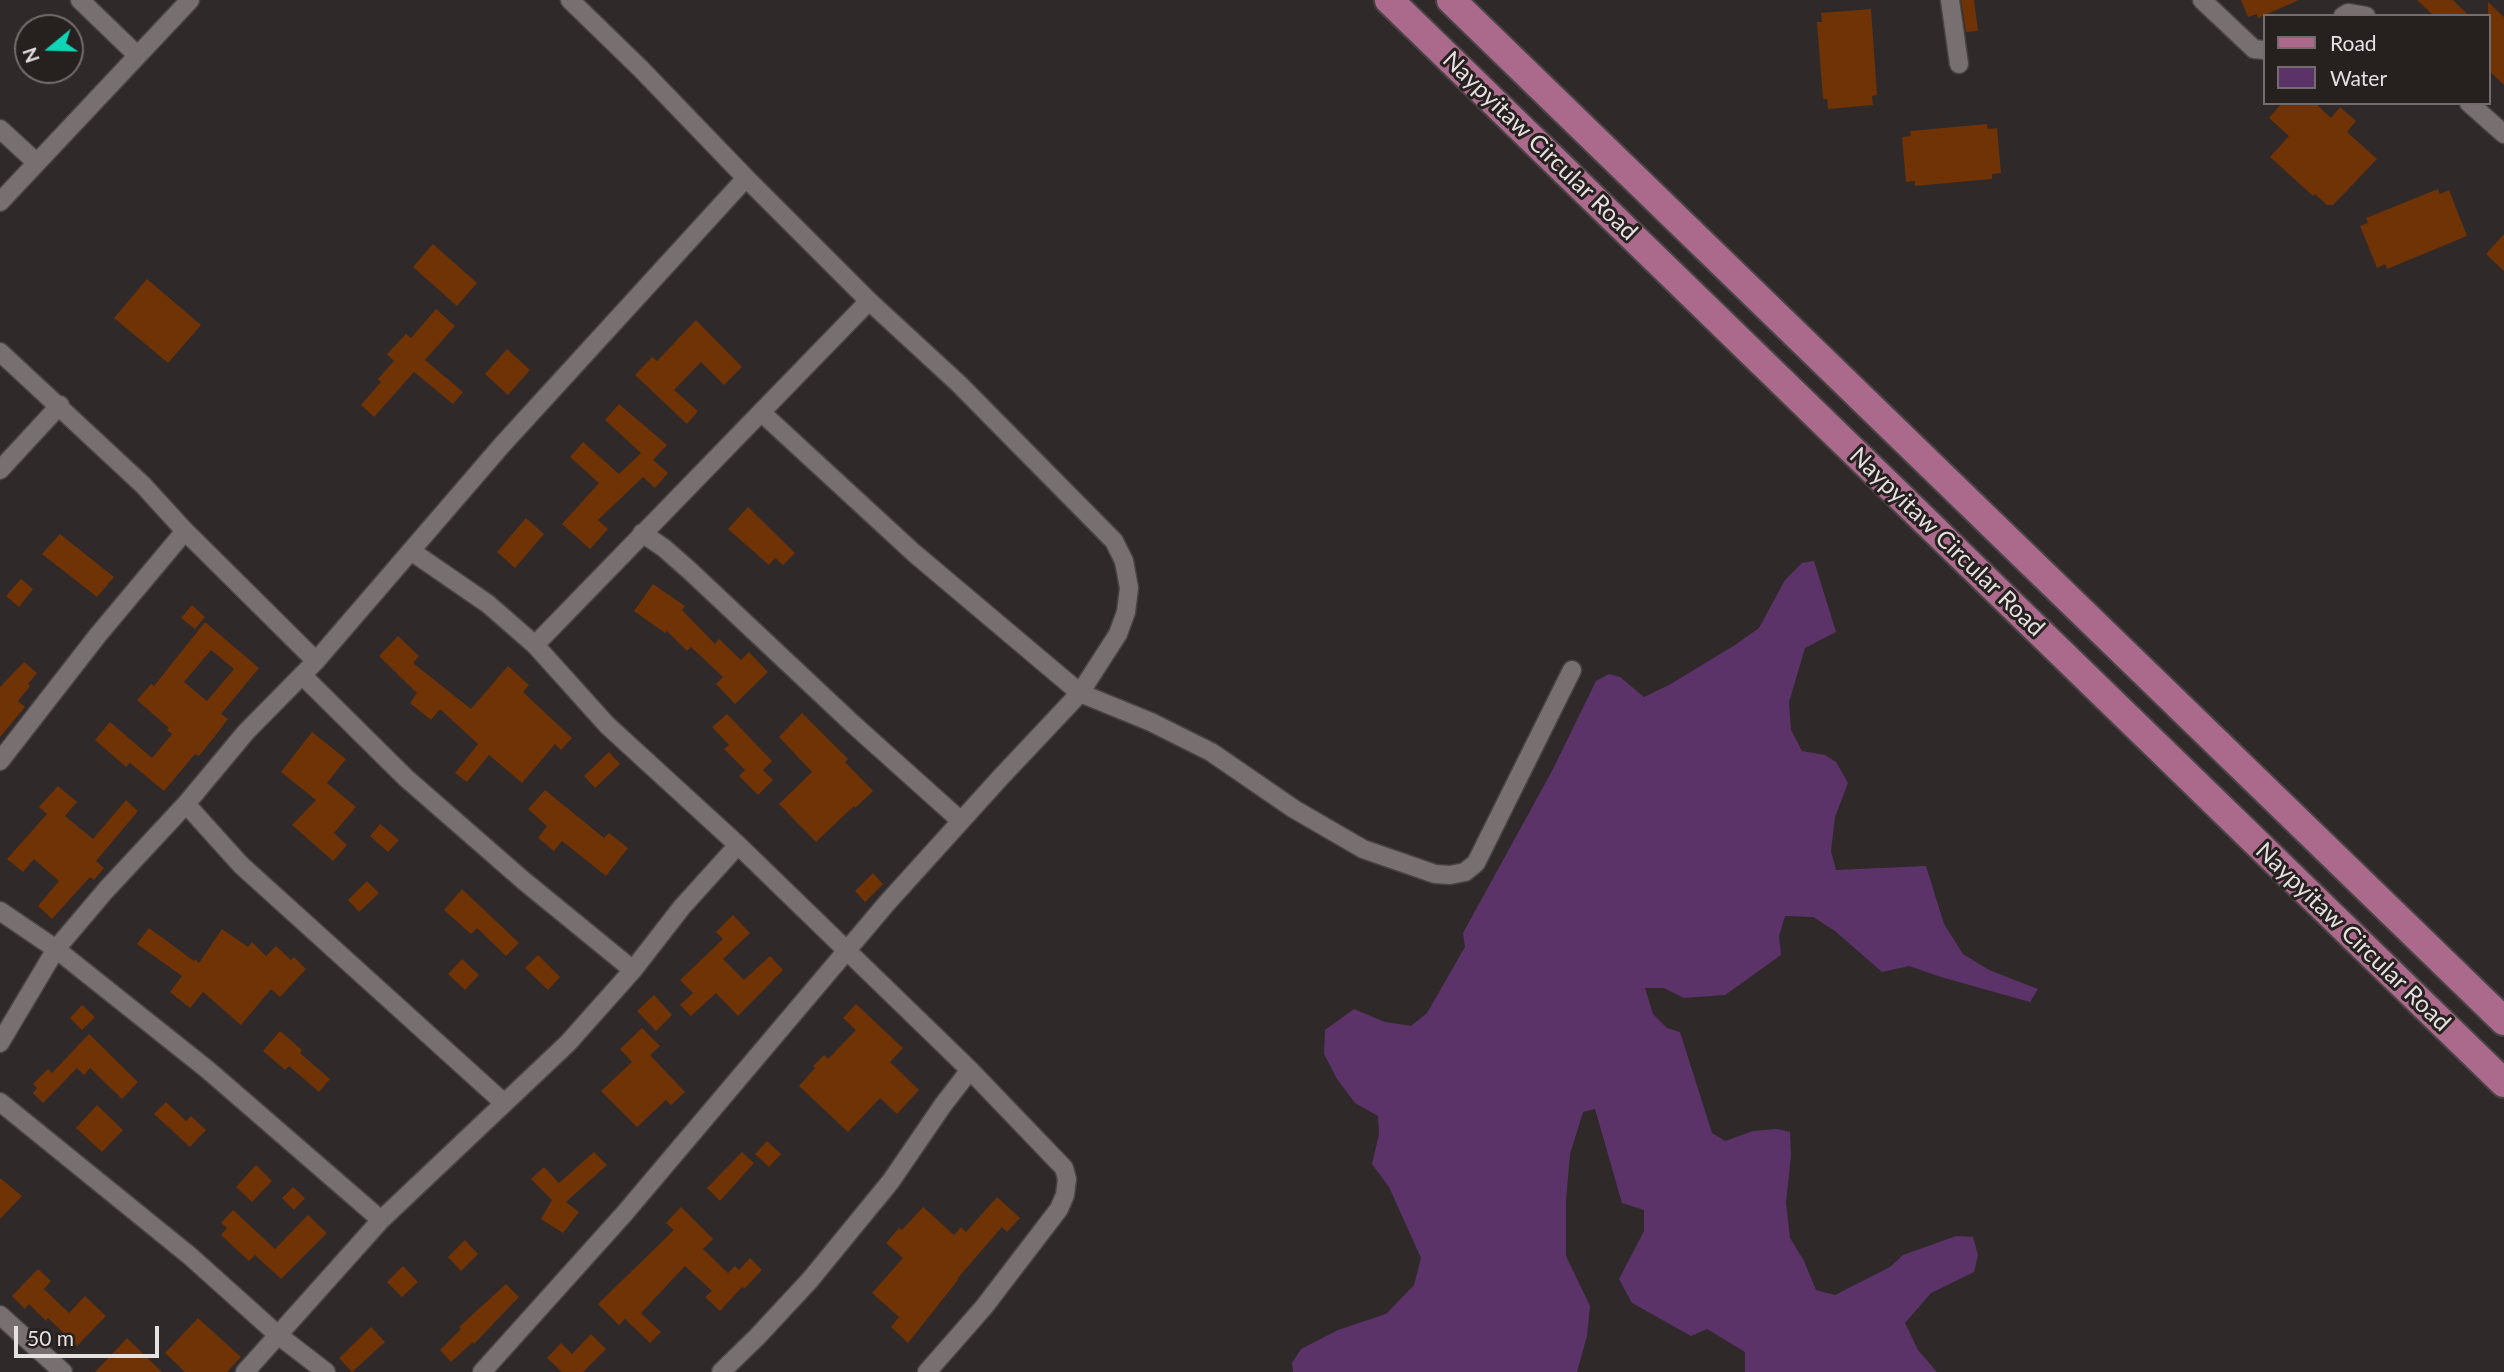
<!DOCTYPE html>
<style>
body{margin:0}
#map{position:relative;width:2504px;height:1372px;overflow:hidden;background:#302929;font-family:Lato,sans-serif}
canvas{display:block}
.legend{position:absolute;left:2263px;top:14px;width:228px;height:91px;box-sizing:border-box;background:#26201f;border:2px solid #736d6d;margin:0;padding:9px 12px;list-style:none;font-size:21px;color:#e6e1e1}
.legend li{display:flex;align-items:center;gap:14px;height:35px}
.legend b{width:35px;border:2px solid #736d6d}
.north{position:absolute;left:14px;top:14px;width:70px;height:70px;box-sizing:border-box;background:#26201f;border:2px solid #736d6d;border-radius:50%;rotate:251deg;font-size:19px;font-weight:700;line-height:28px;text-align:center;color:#e6e1e1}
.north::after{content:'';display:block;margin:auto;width:24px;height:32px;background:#0ed5b5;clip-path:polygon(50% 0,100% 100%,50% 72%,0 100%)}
.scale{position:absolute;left:14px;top:1326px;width:145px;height:32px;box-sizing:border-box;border:4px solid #e6e1e1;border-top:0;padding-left:9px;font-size:21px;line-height:24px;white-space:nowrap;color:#e6e1e1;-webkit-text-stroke:5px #26201f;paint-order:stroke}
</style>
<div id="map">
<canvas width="2504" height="1372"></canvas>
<ul class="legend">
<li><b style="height:9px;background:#ab6a8c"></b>Road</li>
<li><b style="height:19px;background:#5b3369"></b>Water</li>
</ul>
<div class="north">N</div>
<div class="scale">50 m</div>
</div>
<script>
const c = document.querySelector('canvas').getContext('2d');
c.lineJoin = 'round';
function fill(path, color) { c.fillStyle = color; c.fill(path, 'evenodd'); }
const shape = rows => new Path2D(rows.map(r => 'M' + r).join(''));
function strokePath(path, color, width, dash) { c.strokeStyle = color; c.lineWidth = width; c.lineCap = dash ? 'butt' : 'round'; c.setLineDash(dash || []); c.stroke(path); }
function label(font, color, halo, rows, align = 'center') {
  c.font = font + ' Lato,sans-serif'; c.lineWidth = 6; c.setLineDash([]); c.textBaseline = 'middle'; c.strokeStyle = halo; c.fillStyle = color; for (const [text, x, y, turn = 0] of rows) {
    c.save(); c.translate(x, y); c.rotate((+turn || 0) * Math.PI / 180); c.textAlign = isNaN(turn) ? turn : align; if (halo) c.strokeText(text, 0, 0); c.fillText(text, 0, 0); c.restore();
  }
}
fill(shape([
 [1814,561,1836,632,1805,648,1789,702,1791,730,1802,751,1825,755,1836,762,1848,783,1835,817,1831,851,1836,870,1926,866,1944,924,1963,954,1989,970,2038,989,2030,1002,1941,977,1909,966,1882,972,1835,931,1813,917,1785,916,1779,936,1781,955,1725,995,1684,998,1664,988,1645,988,1653,1014,1667,1028,1680,1032,1712,1133,1725,1141,1753,1131,1777,1129,1790,1132,1791,1156,1786,1203,1790,1238,1804,1261,1816,1290,1835,1295,1890,1267,1903,1255,1956,1236,1973,1237,1978,1255,1974,1272,1931,1293,1905,1323,1918,1350,1937,1372,1745,1372,1745,1352,1707,1329,1691,1336,1632,1303,1619,1279,1644,1231,1644,1210,1622,1203,1595,1109,1583,1112,1570,1154,1566,1201,1566,1256,1590,1306,1587,1336,1577,1372,1293,1372,1292,1363,1301,1349,1338,1330,1386,1314,1414,1285,1421,1258,1389,1187,1372,1164,1379,1134,1378,1116,1355,1103,1337,1079,1324,1054,1325,1030,1354,1009,1385,1022,1411,1026,1427,1013,1465,947,1463,933,1552,771,1596,681,1609,674,1620,677,1644,697,1669,685,1735,645,1759,628,1785,580,1802,563]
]), '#5b3369');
fill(shape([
 [1961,0,1974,0,1978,31,1966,32],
 [2241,0,2299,0,2258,18,2257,14,2248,17],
 [2417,0,2453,0,2469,16,2434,16],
 [2488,2,2504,17,2504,85,2488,70],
 [1871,9,1877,95,1872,96,1873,105,1828,109,1827,99,1823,99,1817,22,1822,22,1821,13],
 [2282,103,2315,103,2331,118,2340,107,2356,121,2347,132,2377,159,2333,205,2327,205,2315,194,2313,196,2270,157,2289,136,2269,118],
 [1987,124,1988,129,1997,128,2001,173,1992,174,1992,179,1915,186,1915,181,1906,182,1902,137,1911,136,1910,131],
 [2438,189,2440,194,2449,190,2467,236,2387,269,2385,264,2377,268,2360,226,2368,223,2366,218],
 [2504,234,2504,271,2486,254],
 [433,244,477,283,457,306,413,267],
 [147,279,201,325,168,363,114,318],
 [436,309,455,326,425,360,463,392,453,404,414,372,374,417,361,405,381,382,378,379,394,361,387,354,406,334,411,338],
 [696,320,742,367,724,385,701,362,674,390,698,411,687,424,635,375,652,357,657,361],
 [507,349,530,370,508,395,485,374],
 [619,404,667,445,653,460,668,473,655,488,643,477,598,520,608,529,590,549,562,524,599,483,570,457,583,442,619,474,641,453,605,420],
 [748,507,795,553,783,565,775,558,769,565,728,529],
 [526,518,544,534,515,568,497,552],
 [60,534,114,577,97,597,42,554],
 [21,579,33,589,19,607,6,596],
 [653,584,685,606,682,610,715,644,719,639,741,660,749,652,768,672,735,704,716,684,723,677,691,647,687,651,667,631,665,633,634,611],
 [192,605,205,617,195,629,181,618],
 [205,622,259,668,221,714,228,719,215,736,199,756,195,754,164,791,130,763,126,767,95,740,110,722,152,758,172,734,167,730,169,728,137,700,151,684,154,686],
 [211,650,234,669,207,701,184,682],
 [398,636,419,656,413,663,471,709,508,666,529,685,523,692,572,738,561,750,555,744,522,783,489,755,467,782,455,773,478,744,440,709,431,720,410,703,417,693,379,656],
 [24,662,37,673,28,684,30,686,18,701,25,707,0,737,0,687],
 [802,713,848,759,845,762,873,791,855,808,854,806,816,842,779,804,812,772,779,737],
 [727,714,772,761,763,770,773,780,758,795,739,776,745,770,724,749,729,745,712,727],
 [312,732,346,759,327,783,356,807,334,833,347,845,333,861,292,825,316,800,281,772],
 [609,752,620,764,595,788,584,776],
 [58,786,77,802,65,816,93,839,126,800,138,811,96,861,104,868,94,880,90,877,52,919,38,906,59,881,34,859,23,872,7,859,47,814,39,807],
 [545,790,604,838,609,833,628,848,606,876,562,841,554,851,538,838,547,826,528,809],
 [380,824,399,840,388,852,370,836],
 [873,873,883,884,865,902,855,891],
 [367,881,379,893,359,912,348,900],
 [462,889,519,943,506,956,477,928,471,934,444,910],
 [733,915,750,933,723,959,744,980,770,956,783,970,738,1016,716,993,691,1016,680,1005,693,993,680,980,723,939,716,932],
 [149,928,194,961,195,959,199,963,222,929,248,947,252,942,266,956,276,946,291,960,294,957,306,969,280,997,271,989,241,1025,203,992,190,1008,170,992,182,976,137,944],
 [538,955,560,977,548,990,525,968],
 [462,959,479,975,465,990,448,974],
 [654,995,672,1015,656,1031,637,1011],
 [856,1004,903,1048,890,1062,919,1090,897,1114,880,1098,848,1132,799,1086,815,1068,813,1066,824,1055,828,1059,856,1030,843,1018],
 [82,1005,95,1017,82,1030,70,1018],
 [642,1028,660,1046,650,1055,685,1092,671,1105,666,1100,637,1127,601,1091,632,1062,620,1049],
 [280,1031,302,1050,300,1053,330,1079,319,1092,289,1066,285,1070,263,1051],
 [89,1034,138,1082,122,1099,90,1068,84,1075,77,1068,43,1103,33,1093,37,1088,33,1084,48,1069,52,1073],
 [166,1102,186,1121,191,1116,206,1130,190,1147,154,1114],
 [97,1105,123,1130,102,1152,76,1128],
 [767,1141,781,1154,769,1167,755,1154],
 [594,1152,607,1165,566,1202,579,1212,563,1233,541,1219,552,1200,531,1179,544,1167,559,1183],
 [742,1152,754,1163,720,1201,707,1188],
 [256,1165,272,1181,252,1202,236,1187],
 [0,1178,22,1196,0,1219],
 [293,1187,305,1198,294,1210,282,1198],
 [997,1197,1020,1218,1007,1232,1002,1227,957,1279,958,1280,908,1343,891,1327,899,1317,872,1293,903,1258,886,1243,899,1228,902,1230,923,1207,954,1235,961,1227,966,1232],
 [681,1207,713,1239,703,1249,728,1273,735,1266,739,1270,750,1258,762,1270,744,1289,742,1287,720,1311,705,1297,712,1291,685,1266,641,1313,661,1332,650,1343,625,1319,619,1325,598,1304,674,1230,666,1223],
 [233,1210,275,1249,308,1215,327,1233,281,1279,255,1255,249,1261,221,1235,227,1228,221,1223],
 [465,1240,478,1254,461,1271,448,1257],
 [403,1266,418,1282,402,1297,387,1282],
 [38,1269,51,1281,44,1289,69,1313,85,1296,106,1316,77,1346,48,1318,46,1321,29,1304,25,1309,12,1296],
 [506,1284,519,1297,474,1344,473,1342,451,1362,440,1350,461,1329,459,1327],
 [198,1318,241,1357,227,1372,185,1372,165,1353],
 [371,1327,385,1342,352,1372,339,1358],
 [591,1334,606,1349,583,1372,562,1372,547,1358,561,1343,572,1354],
 [127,1338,162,1372,95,1372]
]), '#6f3305');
const street = shape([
 [80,0,137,55],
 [1950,0,1959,64],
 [2202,0,2254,49,2264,50],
 [2343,16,2348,13,2366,16],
 [2469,103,2504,134],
 [0,129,36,162],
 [0,202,190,0],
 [0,352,143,485,185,531,316,661],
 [762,413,914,553,1080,693,1151,722,1211,752,1294,809,1363,849,1435,874,1450,875,1465,872,1476,863,1572,670],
 [0,470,60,405],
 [642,533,664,548,689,570,854,725,961,821],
 [411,551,488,604,535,645,607,725,738,845,970,1070,1064,1168,1067,1179,1065,1195,1059,1209,984,1307,927,1372],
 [535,645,869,301],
 [302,675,406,778,524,881,633,970],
 [0,761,98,635,185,531],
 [186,804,241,865,504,1103],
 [0,911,56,949,208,1070,381,1220],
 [0,1043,56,949,106,890,186,804,246,732,316,661,502,445,746,178,641,69,570,0],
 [0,1102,190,1256,278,1335,326,1372],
 [0,1315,63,1372],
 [245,1372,381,1220,568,1043,633,970,682,907,738,845],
 [482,1372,624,1214,887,903,1000,778,1080,693,1118,634,1126,612,1129,588,1124,561,1114,541,959,384,869,301,746,178],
 [721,1372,757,1337,810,1280,891,1181,943,1105,970,1070]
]);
const primary = shape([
 [1389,0,2504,1083],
 [1451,0,2504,1021]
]);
strokePath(street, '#494444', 21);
strokePath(primary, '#494444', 32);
strokePath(street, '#787070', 18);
strokePath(primary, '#ab6a8c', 28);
label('24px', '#e6e1e1', '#26201f', [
 ["Naypyitaw Circular Road",1540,146,44],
 ["Naypyitaw Circular Road",1947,542,44],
 ["Naypyitaw Circular Road",2353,937,44]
]);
</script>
